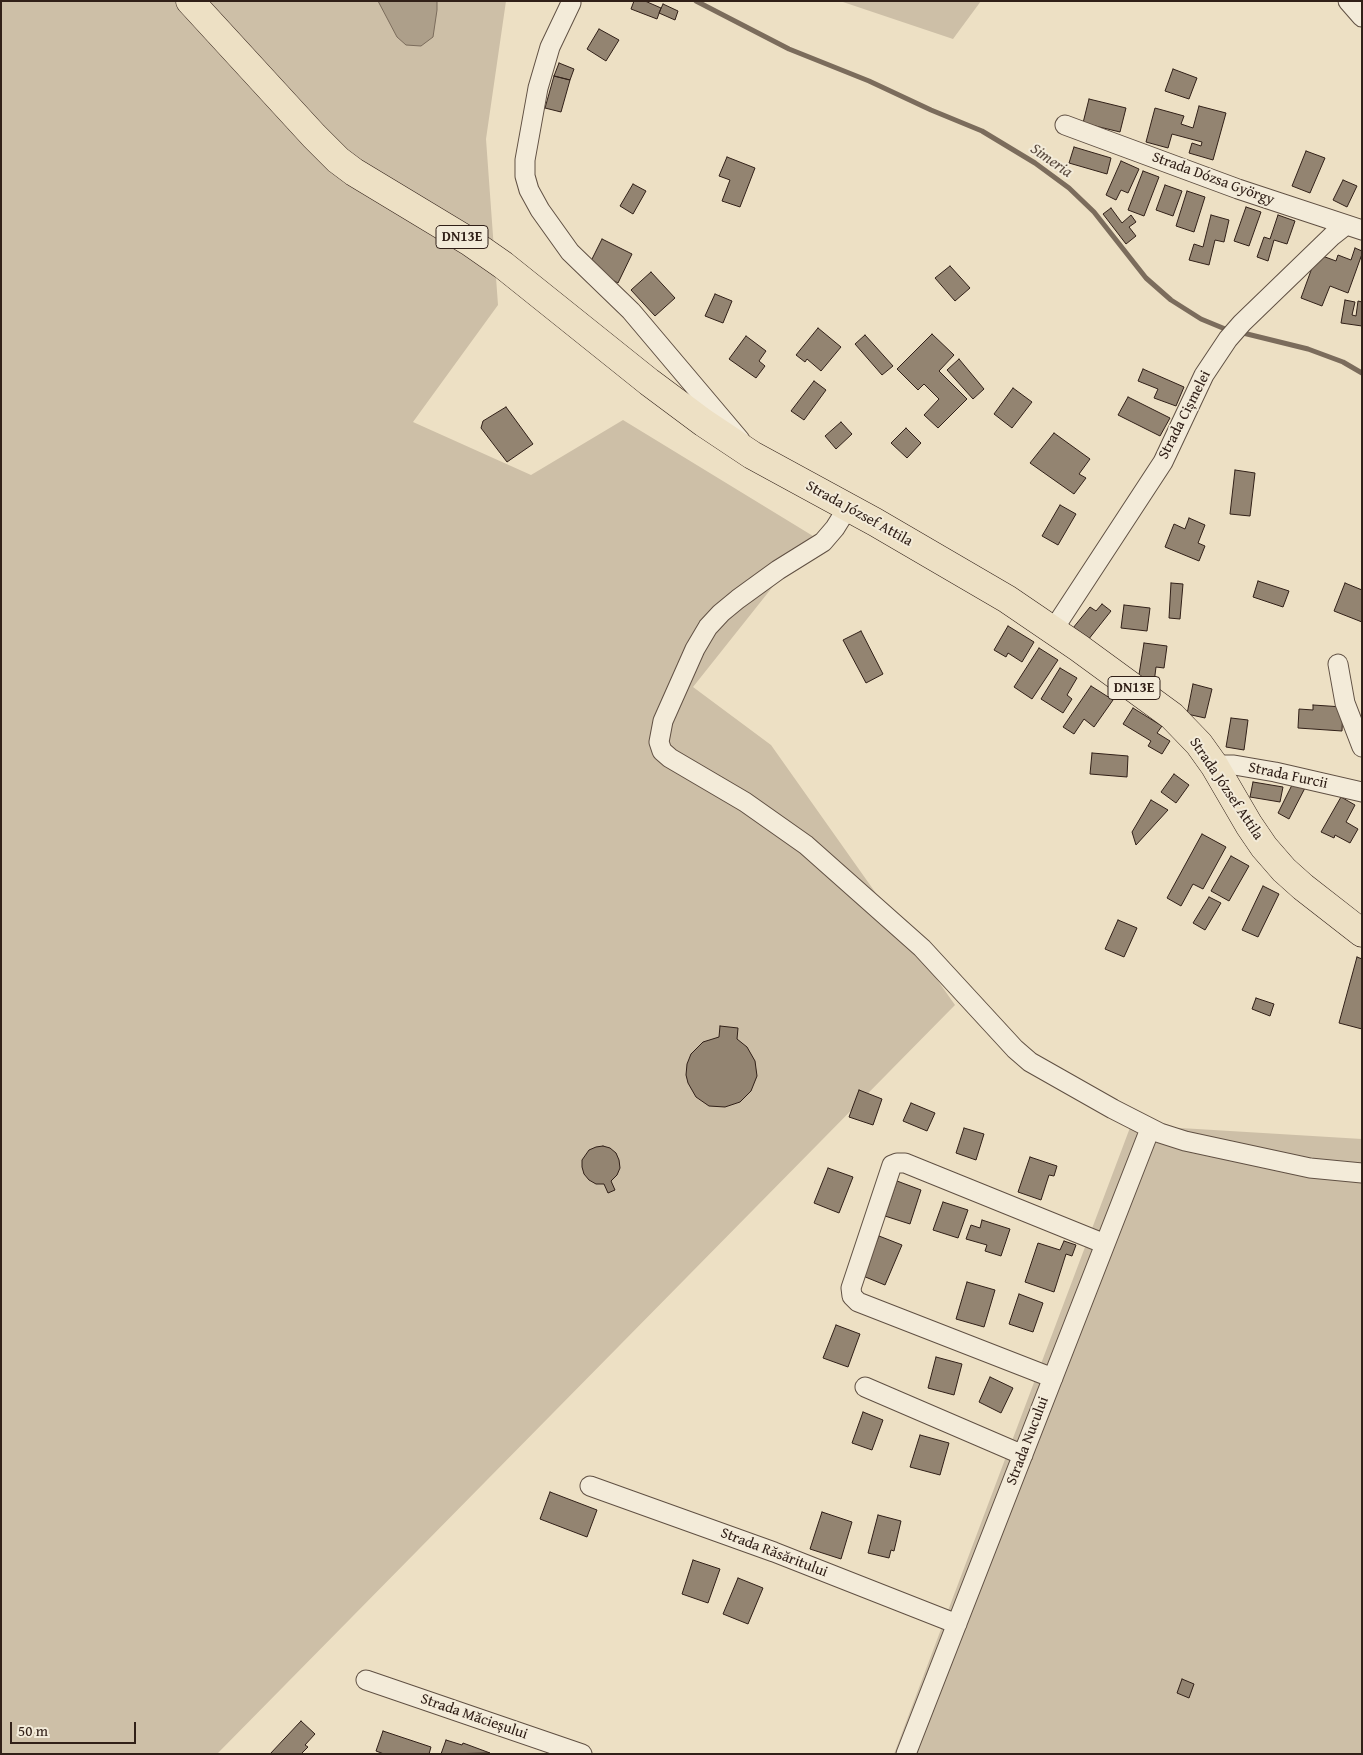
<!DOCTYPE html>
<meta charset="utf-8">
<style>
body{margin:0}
#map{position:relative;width:1363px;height:1755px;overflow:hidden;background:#ede0c4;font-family:"Gentium Book Plus",serif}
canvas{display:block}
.frame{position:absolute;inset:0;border:2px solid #312018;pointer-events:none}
.scale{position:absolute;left:10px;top:1722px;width:126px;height:22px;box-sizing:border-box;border:2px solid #312018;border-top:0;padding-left:6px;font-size:15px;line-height:18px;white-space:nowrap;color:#312018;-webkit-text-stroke:4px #f3ebd9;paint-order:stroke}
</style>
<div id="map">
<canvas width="1363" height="1755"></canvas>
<div class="frame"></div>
<div class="scale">50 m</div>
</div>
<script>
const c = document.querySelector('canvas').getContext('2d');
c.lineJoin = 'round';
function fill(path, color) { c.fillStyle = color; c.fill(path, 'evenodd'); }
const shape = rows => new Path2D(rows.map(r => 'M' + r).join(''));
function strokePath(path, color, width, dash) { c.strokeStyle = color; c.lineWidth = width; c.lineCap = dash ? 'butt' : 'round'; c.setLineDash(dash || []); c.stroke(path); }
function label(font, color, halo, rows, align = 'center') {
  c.font = font + ' "Gentium Book Plus",serif'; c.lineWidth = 4; c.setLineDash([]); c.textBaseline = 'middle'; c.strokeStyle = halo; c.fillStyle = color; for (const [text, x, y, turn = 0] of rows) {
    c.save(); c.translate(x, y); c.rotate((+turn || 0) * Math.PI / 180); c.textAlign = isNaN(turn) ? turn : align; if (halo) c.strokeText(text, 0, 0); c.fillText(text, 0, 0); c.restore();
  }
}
fill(shape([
 [1,1,506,1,486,139,498,305,413,422,531,475,623,420,813,536,693,687,771,745,955,1005,217,1754,1,1754],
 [840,1,981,1,953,39],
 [1131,1125,1362,1139,1362,1754,894,1754]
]), '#cdbfa7');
const water = shape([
 [378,1,437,1,437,10,433,37,421,46,406,45,397,37,378,1]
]);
fill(water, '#ad9f8a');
strokePath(water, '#7b6c5c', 1);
strokePath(shape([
 [696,1,789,49,869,81,931,110,982,131,1035,163,1069,188,1094,212,1146,278,1171,300,1201,319,1230,331],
 [1239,332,1308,349,1343,362,1362,373]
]), '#7b6c5c', 5);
const building = shape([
 [634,1,645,1,661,8,657,19,631,9,634,1],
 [663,4,678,11,675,20,659,13,663,4],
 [599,29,619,40,606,61,587,49,599,29],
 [559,63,574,69,570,80,554,76,559,63],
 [1173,69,1197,78,1189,99,1165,91,1173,69],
 [554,76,570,80,561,112,545,108,554,76],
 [1089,99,1126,108,1120,132,1083,123,1089,99],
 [1199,106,1226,113,1213,160,1189,153,1192,143,1201,146,1202,142,1172,134,1168,148,1146,142,1155,108,1184,116,1181,124,1193,128,1199,106],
 [1074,147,1111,158,1107,174,1069,163,1074,147],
 [1306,151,1325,158,1310,193,1292,186,1306,151],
 [727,157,755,168,740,207,722,201,730,180,719,176,727,157],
 [1121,161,1139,169,1128,193,1121,190,1116,200,1106,195,1121,161],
 [1143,171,1159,177,1144,216,1128,210,1143,171],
 [1343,180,1357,186,1347,207,1333,200,1343,180],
 [633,184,646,191,633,214,620,206,633,184],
 [1165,185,1182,191,1173,216,1156,210,1165,185],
 [1187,191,1205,197,1194,232,1176,226,1187,191],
 [1246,207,1261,212,1249,246,1234,241,1246,207],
 [1111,208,1122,223,1131,215,1136,222,1129,227,1136,236,1126,244,1103,214,1111,208],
 [1211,215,1229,220,1224,242,1215,240,1209,265,1189,260,1194,244,1203,247,1211,215],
 [1278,215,1295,221,1287,244,1274,240,1268,261,1257,257,1264,237,1270,239,1278,215],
 [602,239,632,254,618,283,588,267,602,239],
 [1355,248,1362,251,1362,254,1348,293,1330,286,1322,306,1301,298,1317,254,1336,261,1338,255,1351,260,1355,248],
 [950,266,970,288,955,301,935,278,950,266],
 [651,272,675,298,655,316,631,290,651,272],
 [715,294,732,301,723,323,705,316,715,294],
 [1345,300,1355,302,1352,315,1356,316,1358,301,1362,302,1362,326,1341,323,1345,300],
 [818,328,841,347,821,371,807,359,805,362,796,355,818,328],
 [932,334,954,355,939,371,967,399,938,428,924,415,939,399,924,384,918,390,897,369,932,334],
 [865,335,893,366,882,375,855,344,865,335],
 [746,336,766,351,759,361,765,366,756,378,729,359,746,336],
 [959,359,984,389,973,399,947,370,959,359],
 [1143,369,1184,387,1176,406,1154,398,1158,389,1138,381,1143,369],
 [814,381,826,390,804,420,791,411,814,381],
 [1013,388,1032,402,1012,428,994,414,1013,388],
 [1128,397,1170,418,1160,436,1118,415,1128,397],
 [506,407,533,444,507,462,481,428,483,421,506,407],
 [841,422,852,434,836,449,825,436,841,422],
 [906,428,921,443,907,458,891,443,906,428],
 [1054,433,1090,459,1079,474,1086,478,1074,494,1030,463,1054,433],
 [1235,470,1255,473,1250,516,1230,514,1235,470],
 [1060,505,1076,514,1058,545,1042,536,1060,505],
 [1189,518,1205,525,1198,543,1205,546,1199,561,1165,547,1174,524,1185,529,1189,518],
 [1258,581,1289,591,1283,607,1253,597,1258,581],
 [1171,583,1183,584,1180,619,1169,618,1171,583],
 [1345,583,1362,590,1362,622,1334,611,1345,583],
 [1102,604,1111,611,1088,640,1073,628,1090,607,1096,611,1102,604],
 [1124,605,1150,608,1147,631,1121,628,1124,605],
 [1008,626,1034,642,1022,662,1008,653,1006,657,994,650,1008,626],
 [861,631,883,674,866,683,843,640,861,631],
 [1144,643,1167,646,1164,668,1156,667,1154,683,1138,681,1144,643],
 [1039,648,1058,660,1032,699,1014,687,1039,648],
 [1060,668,1077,678,1067,695,1072,699,1063,713,1041,699,1060,668],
 [1193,684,1212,689,1205,718,1187,714,1193,684],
 [1091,686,1113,700,1094,727,1084,719,1074,734,1063,727,1091,686],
 [1313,705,1343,707,1342,731,1298,728,1299,709,1313,710,1313,705],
 [1133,708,1162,726,1157,733,1170,741,1162,754,1148,746,1151,741,1123,724,1133,708],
 [1231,718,1248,720,1244,750,1226,747,1231,718],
 [1092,753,1128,756,1127,777,1090,774,1092,753],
 [1174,774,1189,785,1176,803,1161,792,1174,774],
 [1294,781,1306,786,1289,819,1278,813,1294,781],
 [1253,782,1283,787,1280,802,1250,797,1253,782],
 [1341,797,1355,805,1346,822,1358,829,1350,843,1335,835,1334,838,1321,832,1341,797],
 [1151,800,1168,810,1136,845,1132,832,1151,800],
 [1202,834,1226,847,1203,889,1193,884,1181,906,1167,898,1202,834],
 [1231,856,1249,866,1229,901,1211,891,1231,856],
 [1263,886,1279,894,1258,937,1242,930,1263,886],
 [1209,897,1221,903,1205,930,1193,923,1209,897],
 [1118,920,1137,928,1124,957,1105,949,1118,920],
 [1357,957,1362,959,1362,1029,1339,1023,1357,957],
 [1256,998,1274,1004,1270,1016,1252,1009,1256,998],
 [720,1026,738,1028,737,1039,747,1047,755,1061,757,1076,751,1091,740,1102,725,1107,709,1106,696,1097,688,1083,686,1075,687,1064,691,1054,703,1042,719,1037,720,1026],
 [859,1090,882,1099,873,1125,849,1117,859,1090],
 [911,1103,935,1113,927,1131,903,1121,911,1103],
 [964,1128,984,1134,976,1160,956,1153,964,1128],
 [603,1146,610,1148,616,1153,619,1160,620,1168,617,1175,611,1181,615,1190,608,1193,604,1184,596,1184,589,1180,584,1174,582,1167,582,1160,589,1150,596,1147,603,1146],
 [1030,1157,1057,1166,1054,1176,1049,1175,1041,1200,1018,1192,1030,1157],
 [828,1168,853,1177,839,1213,814,1203,828,1168],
 [897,1181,921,1190,910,1224,885,1216,897,1181],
 [943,1202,968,1210,958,1238,933,1230,943,1202],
 [982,1220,1010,1229,1001,1256,985,1251,987,1245,966,1239,971,1225,980,1228,982,1220],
 [879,1236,902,1245,885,1285,863,1276,879,1236],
 [1064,1241,1076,1245,1072,1256,1066,1254,1054,1292,1025,1282,1038,1243,1060,1250,1064,1241],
 [967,1282,995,1290,984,1327,956,1319,967,1282],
 [1019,1294,1043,1303,1033,1332,1009,1324,1019,1294],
 [836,1325,860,1334,848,1367,823,1358,836,1325],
 [936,1357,962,1364,954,1395,928,1388,936,1357],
 [990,1377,1013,1388,1001,1413,979,1402,990,1377],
 [863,1412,883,1420,872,1450,852,1443,863,1412],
 [920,1435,949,1443,940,1475,910,1467,920,1435],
 [550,1492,597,1510,587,1537,540,1519,550,1492],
 [822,1512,852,1522,841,1559,810,1549,822,1512],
 [878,1515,901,1521,894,1551,891,1550,889,1558,868,1553,878,1515],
 [693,1560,720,1569,708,1603,682,1594,693,1560],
 [738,1578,763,1588,748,1624,723,1614,738,1578],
 [1182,1679,1194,1684,1189,1698,1177,1693,1182,1679],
 [301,1721,315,1734,305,1745,308,1747,301,1754,270,1754,301,1721],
 [383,1731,431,1747,429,1754,384,1754,376,1751,383,1731],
 [446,1740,462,1745,463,1743,490,1753,441,1754,446,1740]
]);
fill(building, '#938471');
strokePath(building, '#312018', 1);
const minor = shape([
 [1348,1,1362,17],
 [571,3,550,47,538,88,525,160,525,176,529,190,540,210,570,252,631,311,740,440],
 [1065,125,1238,189,1362,230],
 [848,507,835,528,823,542,778,570,738,599,721,613,708,627,695,649,663,721,659,742,662,751,670,758,745,802,806,845,922,948,1015,1049,1030,1062,1113,1109,1160,1133,1185,1141,1310,1168,1362,1173],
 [1053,630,1163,462,1204,375,1228,339,1242,323,1332,236,1346,225],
 [1338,664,1345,703,1362,747],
 [1214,765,1234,765,1275,772,1362,792],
 [1053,1378,858,1302,852,1296,851,1288,892,1165,897,1163,905,1163,1105,1244],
 [865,1387,1023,1455],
 [590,1486,774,1552,957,1624],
 [366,1680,582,1754],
 [906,1754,1150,1129]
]);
const primary = shape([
 [190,1,314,136,338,160,354,172,470,242,503,265,649,382,704,423,752,455,875,522,1007,599,1079,648,1172,716,1199,744,1214,765,1249,825,1264,847,1284,870,1303,887,1362,933]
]);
strokePath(minor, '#605043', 21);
strokePath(primary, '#312018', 29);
strokePath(minor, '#f3ebd9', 19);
strokePath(primary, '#ede0c4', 28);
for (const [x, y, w] of [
 [462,237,52],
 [1134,688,52]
]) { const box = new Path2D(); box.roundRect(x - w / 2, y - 11.5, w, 23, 4); c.fillStyle = '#f3ebd9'; c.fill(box); strokePath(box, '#312018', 1); }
label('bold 14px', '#312018', null, [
 ["DN13E",462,237],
 ["DN13E",1134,688]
]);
label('15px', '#312018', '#f3ebd9', [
 ["Strada Dózsa György",1213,179,20],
 ["Strada Cișmelei",1185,415,-63],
 ["Strada József Attila",859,514,29],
 ["Strada Furcii",1288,776,12],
 ["Strada József Attila",1226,789,56],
 ["Strada Nucului",1028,1441,-69],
 ["Strada Răsăritului",774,1553,21],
 ["Strada Măcieșului",474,1717,19]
]);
label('italic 16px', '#5c4c40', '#f3ebd9', [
 ["Simeria",1051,161,35]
]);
</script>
